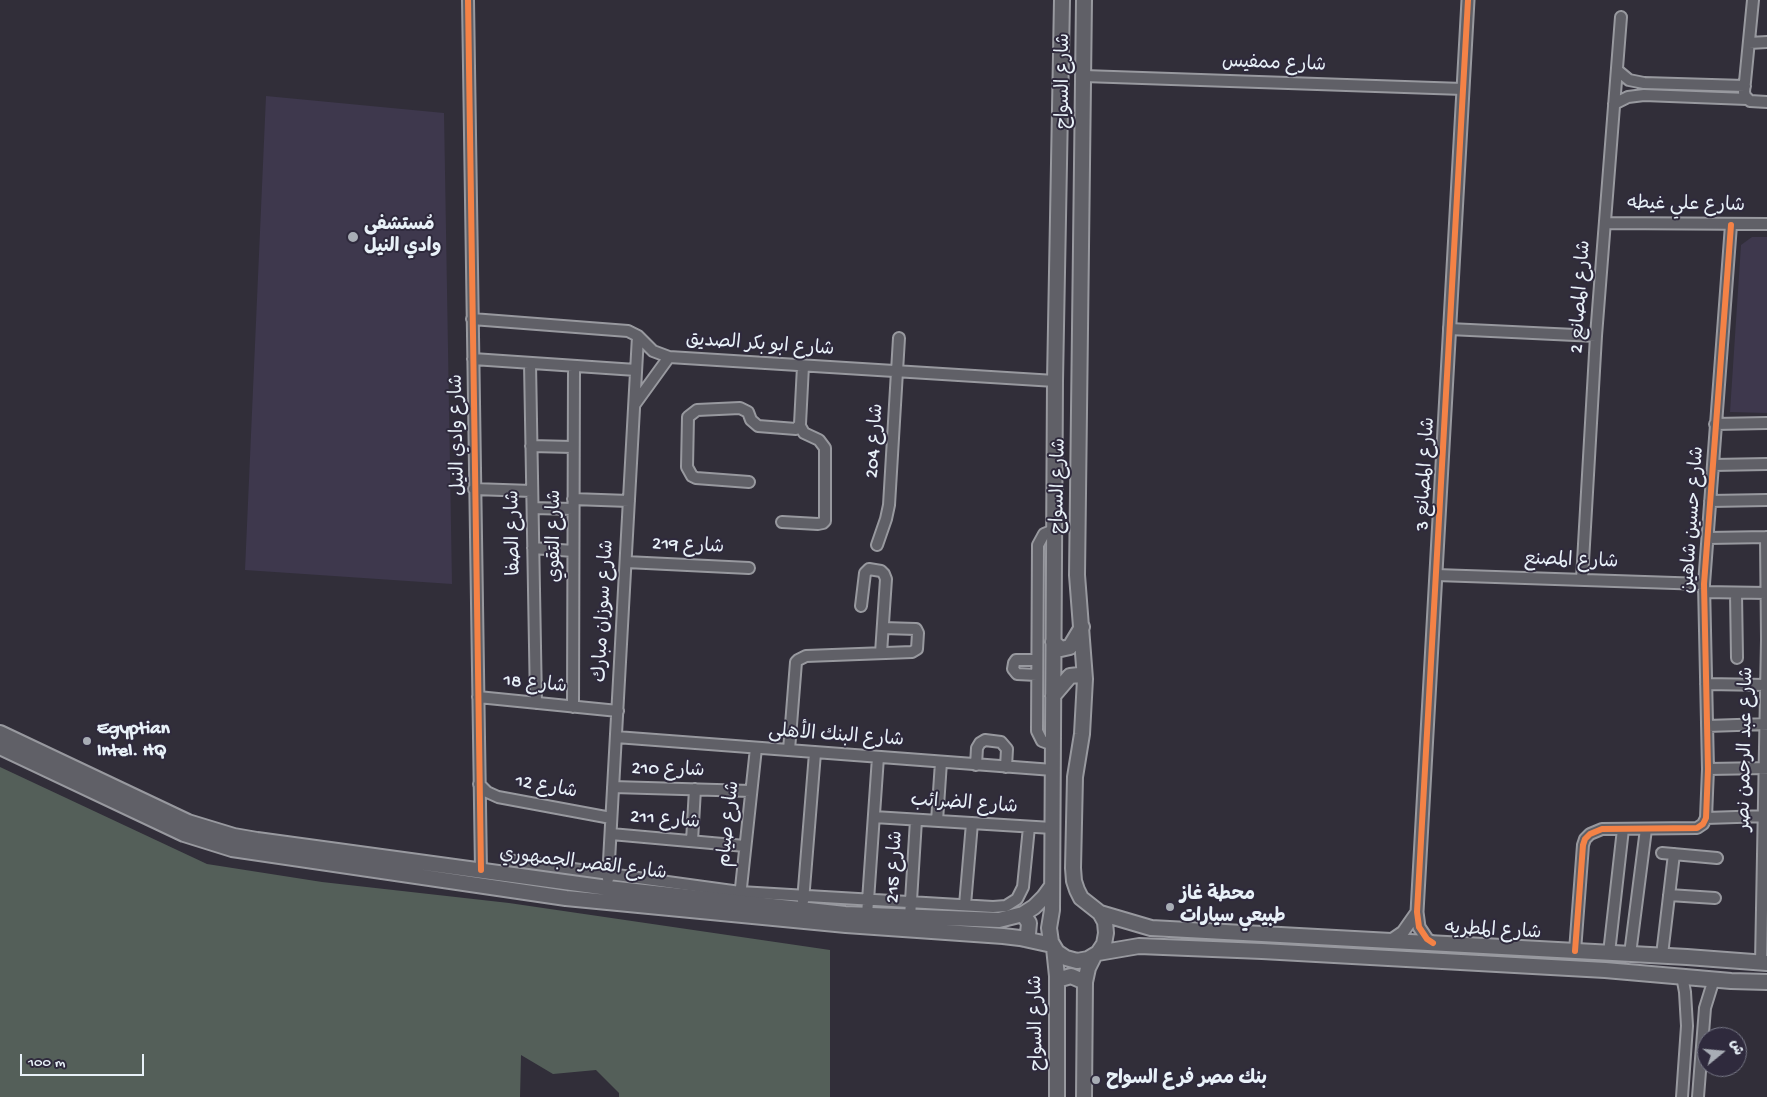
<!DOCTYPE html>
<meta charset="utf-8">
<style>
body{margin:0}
#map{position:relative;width:1767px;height:1097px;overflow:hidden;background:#312e39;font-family:"Gochi Hand","Playpen Sans Arabic",sans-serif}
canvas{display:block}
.north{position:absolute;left:1697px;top:1027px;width:50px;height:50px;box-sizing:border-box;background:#2f2a3d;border:1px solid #797a88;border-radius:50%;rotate:73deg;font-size:14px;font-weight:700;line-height:20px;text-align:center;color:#e8f1f8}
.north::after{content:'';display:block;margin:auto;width:18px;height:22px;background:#a8adb5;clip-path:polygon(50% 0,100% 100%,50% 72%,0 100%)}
.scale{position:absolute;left:20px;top:1054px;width:124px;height:22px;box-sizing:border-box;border:2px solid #e8f1f8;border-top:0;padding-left:6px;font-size:15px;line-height:18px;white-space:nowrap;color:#e8f1f8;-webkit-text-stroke:4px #2f2a3d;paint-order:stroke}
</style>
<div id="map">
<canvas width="1767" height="1097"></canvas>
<div class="north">ش</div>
<div class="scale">100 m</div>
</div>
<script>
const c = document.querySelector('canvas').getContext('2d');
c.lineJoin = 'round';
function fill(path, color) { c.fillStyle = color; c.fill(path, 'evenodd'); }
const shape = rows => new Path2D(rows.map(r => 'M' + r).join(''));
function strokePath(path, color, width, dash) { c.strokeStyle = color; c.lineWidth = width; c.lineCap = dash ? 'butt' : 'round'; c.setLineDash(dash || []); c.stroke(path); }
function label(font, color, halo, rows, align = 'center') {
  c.font = font + ' "Gochi Hand","Playpen Sans Arabic",sans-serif'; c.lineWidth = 4; c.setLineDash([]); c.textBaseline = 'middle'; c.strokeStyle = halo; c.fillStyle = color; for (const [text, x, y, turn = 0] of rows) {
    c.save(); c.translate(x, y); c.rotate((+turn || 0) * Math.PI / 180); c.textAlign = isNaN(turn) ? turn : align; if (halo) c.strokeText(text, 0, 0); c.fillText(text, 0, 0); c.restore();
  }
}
fill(shape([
 [266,96,444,113,452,584,245,570],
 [1752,237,1767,237,1767,413,1730,412,1741,245]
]), '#3e384d');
fill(shape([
 [0,767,207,864,322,882,509,903,830,950,830,1097,619,1097,619,1093,596,1070,553,1074,521,1055,520,1097,0,1097]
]), '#545f59');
const minor = shape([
 [468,0,481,870],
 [1753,0,1744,92,1745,96,1750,101,1767,102],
 [1749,43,1767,42],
 [1617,70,1629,80,1644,83,1745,86],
 [1084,76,1463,89],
 [1614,104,1628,97,1644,95,1747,99],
 [1605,223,1767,224],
 [472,319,628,331,638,336,653,351,669,357,1055,381],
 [1449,329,1596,336],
 [473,359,636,370],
 [530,363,536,703],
 [635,404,669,357],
 [1715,424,1767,423],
 [531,446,573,447],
 [1713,465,1767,464],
 [749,482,696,478,692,476,687,467,688,417,697,410,740,408,748,412,751,420,758,426,796,429,800,424,803,366],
 [474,489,532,491],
 [573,499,629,501],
 [1710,501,1767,500],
 [533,508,573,509],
 [782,522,818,524,823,523,825,521,825,448,819,440,804,433,800,426],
 [1708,538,1767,537],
 [877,545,886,519,889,505,899,338],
 [533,548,573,551],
 [626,562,749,568],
 [1436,575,1704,584],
 [1582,579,1596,336,1621,17],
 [1704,592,1767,593],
 [1736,593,1737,658],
 [861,606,865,573,869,569,881,571,884,574,886,579,881,653],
 [1037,660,1016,660,1014,663,1013,669,1017,674,1037,675],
 [1706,684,1767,685],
 [478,697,618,711],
 [573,707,574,366],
 [1707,726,1767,724],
 [616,737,1053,770],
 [1053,745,1042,741,1037,731,1038,545,1044,534,1054,530],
 [789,750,796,662,798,660,806,656,912,652,917,649,918,633,916,629,883,628],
 [976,765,977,748,980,743,985,740,1001,742,1007,749,1006,767],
 [1708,769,1767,768],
 [479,784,487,792,498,797,611,818],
 [613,787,751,791],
 [874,817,1052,828],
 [1706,818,1767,816],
 [937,821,941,762],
 [611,834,745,846],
 [692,841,695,789],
 [1662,853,1717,858],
 [508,860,740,892,993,907,1006,906,1017,899,1023,887,1029,827],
 [608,879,638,336],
 [1669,895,1715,898],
 [740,897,756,748],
 [803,901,815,753],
 [965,905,972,823],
 [867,915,878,757],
 [910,917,916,820],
 [1575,951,1583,845,1585,839,1590,834,1602,829,1697,828,1703,824,1706,818,1708,769,1704,584,1731,225],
 [1609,953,1623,829],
 [1630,954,1646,829],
 [1662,955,1674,854],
 [1761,963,1767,640,1766,537],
 [1682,976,1685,992,1687,1026,1682,1097],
 [1698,1097,1705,1008,1714,979]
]);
const tertiary = shape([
 [1390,941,1403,932,1417,912],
 [1433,943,1427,939,1419,927,1417,912,1468,0]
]);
const secondary = shape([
 [1062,0,1055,381,1052,910,1049,928,1051,942,1057,952,1066,958,1077,961,1088,959,1098,953,1104,944,1106,933,1105,922,1100,913,1081,898,1077,890,1074,881,1073,868,1075,777,1082,734,1085,679,1077,575,1084,0],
 [1053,642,1061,649,1070,647,1082,627],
 [1053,696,1070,676,1079,675,1085,679],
 [0,733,188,822,234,836,257,840,608,888,845,914,999,920,1023,914,1034,907,1044,897,1052,886],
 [0,747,184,834,232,849,566,898,846,925,1003,936,1020,938,1052,945],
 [1100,913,1151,928,1687,957,1767,963],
 [1023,914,1029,923,1028,934,1025,939],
 [1054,948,1057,976,1057,1097],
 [1098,953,1139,946,1262,951,1605,970,1731,981,1767,982],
 [1057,980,1071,976,1085,982],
 [1084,1097,1085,982,1088,968,1094,956]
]);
strokePath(minor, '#98999f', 14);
strokePath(tertiary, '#98999f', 15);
strokePath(secondary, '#98999f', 18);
strokePath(minor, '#606067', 10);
strokePath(tertiary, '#606067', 11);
strokePath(secondary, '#606067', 14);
strokePath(shape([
 [468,0,481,870],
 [1433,943,1427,939,1419,927,1417,912,1468,0],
 [1575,951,1583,845,1585,839,1590,834,1602,829,1697,828,1703,824,1706,818,1708,769,1704,584,1731,225]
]), '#f48246', 6);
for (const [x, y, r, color] of [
 [353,237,6,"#a8adb5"],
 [87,741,5,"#a8adb5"],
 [1170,907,5,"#a8adb5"],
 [1096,1080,5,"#a8adb5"]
]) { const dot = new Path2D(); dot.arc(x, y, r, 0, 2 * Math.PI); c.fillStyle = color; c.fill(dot); strokePath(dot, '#2f2a3d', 2); }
label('19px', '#e8f1f8', '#2f2a3d', [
 ["شارع ممفيس",1274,65,2],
 ["شارع السواح",1065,81,-90],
 ["شارع علي غيطه",1686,206,1],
 ["شارع المصانع 2",1582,297,-86],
 ["شارع ابو بكر الصديق",760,346,4],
 ["شارع وادي النيل",459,435,-91],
 ["شارع 204",876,441,-86],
 ["شارع المصانع 3",1427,474,-87],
 ["شارع السواح",1060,486,-89],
 ["شارع حسين شاهين",1694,520,-86],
 ["شارع الصفا",515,533,-91],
 ["شارع التقوي",556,536,-90],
 ["شارع 219",688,547,3],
 ["شارع المصنع",1571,562,2],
 ["شارع سوزان مبارك",605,611,-87],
 ["شارع 18",535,685,6],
 ["شارع البنك الأهلى",836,737,4],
 ["شارع عبد الرحمن نصر",1747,749,-89],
 ["شارع 210",668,771,2],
 ["شارع 12",546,788,11],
 ["شارع الضرائب",964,805,4],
 ["شارع 211",665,821,5],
 ["شارع صيام",730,824,-84],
 ["شارع القصر الجمهوري",583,865,7],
 ["شارع 215",896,867,-87],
 ["شارع المطريه",1493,932,3],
 ["شارع السواح",1038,1023,-91]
]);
label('bold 19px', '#e8f1f8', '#2f2a3d', [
 ["مُستشفى",364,226],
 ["وادي النيل",364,248],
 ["Egyptian",97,730],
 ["Intel. HQ",97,752],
 ["محطة غاز",1180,896],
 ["طبيعي سيارات",1180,918],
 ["بنك مصر فرع السواح",1106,1080]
], 'left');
</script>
